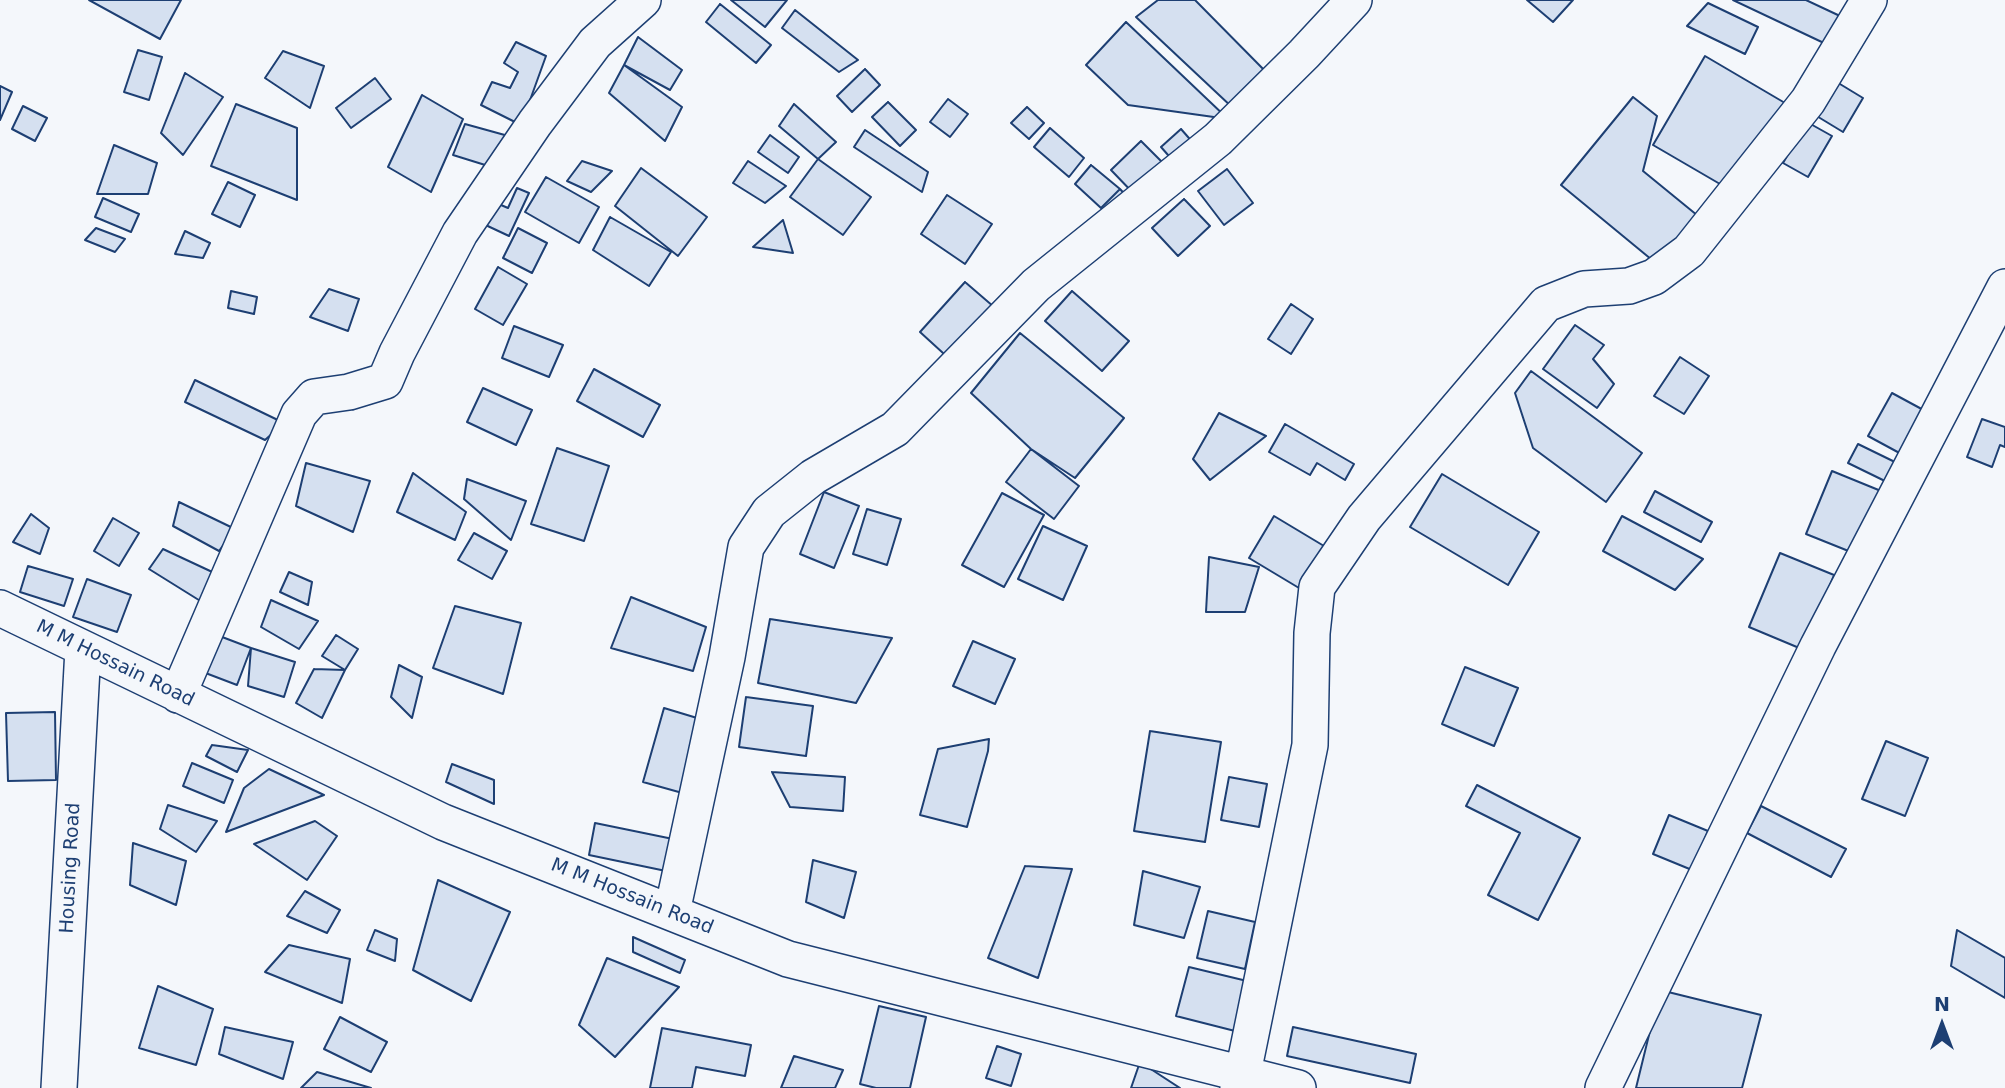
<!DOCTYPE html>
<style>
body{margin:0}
#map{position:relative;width:2005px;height:1088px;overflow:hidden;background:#f4f7fb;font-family:"DejaVu Sans",sans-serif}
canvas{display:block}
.north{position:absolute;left:1907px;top:990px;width:70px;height:70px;-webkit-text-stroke:5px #f4f7fb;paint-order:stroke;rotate:0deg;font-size:19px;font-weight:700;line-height:28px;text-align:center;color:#1d3f73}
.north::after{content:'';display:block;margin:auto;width:24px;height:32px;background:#1d3f73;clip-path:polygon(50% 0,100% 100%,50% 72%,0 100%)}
</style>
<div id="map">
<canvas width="2005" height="1088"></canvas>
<div class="north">N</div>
</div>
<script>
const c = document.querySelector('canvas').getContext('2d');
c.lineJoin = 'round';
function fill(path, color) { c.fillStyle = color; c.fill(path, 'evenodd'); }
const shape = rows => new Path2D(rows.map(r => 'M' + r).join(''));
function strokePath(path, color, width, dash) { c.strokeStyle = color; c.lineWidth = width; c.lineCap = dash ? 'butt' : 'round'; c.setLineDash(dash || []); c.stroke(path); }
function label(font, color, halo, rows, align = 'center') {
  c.font = font + ' "DejaVu Sans",sans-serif'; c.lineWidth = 5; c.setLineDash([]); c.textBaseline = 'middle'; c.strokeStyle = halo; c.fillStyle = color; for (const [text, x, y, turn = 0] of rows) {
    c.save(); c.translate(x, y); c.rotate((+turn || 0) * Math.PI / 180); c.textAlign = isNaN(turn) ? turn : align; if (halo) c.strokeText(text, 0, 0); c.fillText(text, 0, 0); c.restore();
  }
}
const building = shape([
 [89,0,181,0,160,39,89,0],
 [731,0,787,0,765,27,731,0],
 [1158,0,1195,0,1273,79,1234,109,1136,17,1158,0],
 [1527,0,1573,0,1553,22,1527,0],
 [1733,0,1806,0,1840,16,1826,44,1733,0],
 [1708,3,1758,27,1745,54,1687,26,1708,3],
 [720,4,771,45,756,63,706,22,720,4],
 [795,10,858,60,839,72,782,28,795,10],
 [1126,22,1228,119,1128,105,1086,65,1126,22],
 [638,37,682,70,670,90,624,65,638,37],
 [516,42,546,56,521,125,481,105,492,82,510,88,518,72,504,63,516,42],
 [138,50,162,57,149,100,124,92,138,50],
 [283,51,324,66,310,108,265,78,283,51],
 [1705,56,1785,103,1732,191,1653,145,1705,56],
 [624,65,682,107,665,141,609,93,624,65],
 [865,69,880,85,852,112,837,96,865,69],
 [185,73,223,97,183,155,161,133,185,73],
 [375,78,391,99,351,128,336,108,375,78],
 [1835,81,1863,98,1843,132,1815,115,1835,81],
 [0,86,12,92,0,120,0,86],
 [422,95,463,119,431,192,388,167,422,95],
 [1633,97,1657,116,1643,171,1703,220,1663,269,1561,185,1633,97],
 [948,99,968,114,950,137,930,122,948,99],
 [888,102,916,130,900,146,872,117,888,102],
 [236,104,297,128,297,200,211,166,236,104],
 [794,104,836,142,818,159,779,126,794,104],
 [23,106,47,118,35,141,12,129,23,106],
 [1027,107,1044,123,1029,139,1011,123,1027,107],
 [1807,122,1832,136,1808,177,1783,163,1807,122],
 [465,124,512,137,498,169,453,155,465,124],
 [1050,128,1084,158,1069,177,1034,147,1050,128],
 [1181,129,1195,145,1175,163,1161,147,1181,129],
 [865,130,928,172,922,192,854,147,865,130],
 [770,135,799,157,788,173,758,152,770,135],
 [1141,141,1166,166,1136,196,1111,170,1141,141],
 [114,145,157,163,148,194,97,194,114,145],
 [818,159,871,197,843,235,790,197,818,159],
 [582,161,612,171,591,192,567,181,582,161],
 [748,161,786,186,765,203,733,183,748,161],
 [1091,165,1120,189,1101,208,1075,184,1091,165],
 [641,168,707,217,678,256,615,206,641,168],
 [1227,169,1253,203,1224,225,1198,191,1227,169],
 [546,177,599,207,579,243,525,212,546,177],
 [228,182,255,195,240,227,212,214,228,182],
 [517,188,529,193,509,236,477,221,487,199,508,208,517,188],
 [1120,189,1132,202,1114,220,1101,208,1120,189],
 [947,195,992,224,965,264,921,234,947,195],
 [103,198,139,214,131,232,95,217,103,198],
 [1184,199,1210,226,1178,256,1152,228,1184,199],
 [610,217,671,252,649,286,593,250,610,217],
 [783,220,793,253,753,247,783,220],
 [96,228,125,239,115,252,85,240,96,228],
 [518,228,547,243,532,273,503,258,518,228],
 [185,231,210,243,203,258,175,254,185,231],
 [498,267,527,284,503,325,475,309,498,267],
 [965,282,1001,313,955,364,920,332,965,282],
 [329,289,359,299,348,331,310,317,329,289],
 [231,291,257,297,254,314,228,308,231,291],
 [1072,291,1129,341,1102,371,1045,321,1072,291],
 [1291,304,1313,319,1291,354,1268,339,1291,304],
 [1575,325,1604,345,1593,359,1614,384,1597,408,1543,369,1575,325],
 [514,326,563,345,549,377,502,358,514,326],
 [1020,333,1124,418,1075,478,1031,449,971,393,1020,333],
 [1680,357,1709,376,1684,414,1654,396,1680,357],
 [594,369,660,405,643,437,577,401,594,369],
 [1531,371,1642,453,1606,502,1533,448,1515,393,1531,371],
 [195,380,284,423,265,440,185,402,195,380],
 [483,388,532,410,516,445,467,422,483,388],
 [1892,393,1929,413,1905,456,1868,436,1892,393],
 [1219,413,1266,436,1210,480,1193,459,1219,413],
 [1982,419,2005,427,2005,447,2000,445,1992,467,1967,457,1982,419],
 [1285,424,1354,464,1345,480,1317,463,1310,475,1269,452,1285,424],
 [1858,444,1899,464,1889,483,1848,463,1858,444],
 [557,448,609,466,584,541,531,524,557,448],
 [1031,449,1079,486,1054,519,1006,482,1031,449],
 [306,463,370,481,353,532,296,506,306,463],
 [1832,471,1881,491,1856,554,1806,534,1832,471],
 [413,473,466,512,455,540,397,512,413,473],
 [1442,474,1539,532,1508,585,1410,527,1442,474],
 [467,479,526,501,511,540,464,499,467,479],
 [1655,491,1712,522,1701,542,1644,512,1655,491],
 [824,492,859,506,834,568,800,554,824,492],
 [1002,493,1044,515,1004,587,962,565,1002,493],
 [179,502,235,529,219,551,173,526,179,502],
 [867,509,901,519,887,565,853,554,867,509],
 [31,514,49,528,40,554,13,542,31,514],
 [1274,516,1329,549,1304,591,1249,558,1274,516],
 [1622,516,1703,559,1675,590,1603,551,1622,516],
 [113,518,139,533,119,566,94,551,113,518],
 [1043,526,1087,546,1063,600,1018,579,1043,526],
 [474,533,507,551,492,579,458,560,474,533],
 [163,549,223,577,210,607,149,569,163,549],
 [1780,553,1834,575,1804,650,1749,627,1780,553],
 [1209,557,1259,567,1245,612,1206,612,1209,557],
 [28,566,73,579,64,606,20,592,28,566],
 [289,572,312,582,308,605,280,592,289,572],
 [87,579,131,595,117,632,73,617,87,579],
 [631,597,706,627,693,671,611,648,631,597],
 [271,600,318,621,299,649,261,627,271,600],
 [455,606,521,623,503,694,433,668,455,606],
 [770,619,892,638,856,703,758,683,770,619],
 [209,632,251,648,237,685,195,669,209,632],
 [336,635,358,649,345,670,322,656,336,635],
 [973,641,1015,659,995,704,953,686,973,641],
 [251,648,295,662,284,697,248,686,251,648],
 [399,665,422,677,412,718,391,697,399,665],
 [1465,667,1518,688,1494,746,1442,724,1465,667],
 [314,669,345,670,322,718,296,703,314,669],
 [746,697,813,706,806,756,739,747,746,697],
 [664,708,707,721,686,794,643,782,664,708],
 [55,712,56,780,8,781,6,713,55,712],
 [1150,731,1221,742,1205,842,1134,831,1150,731],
 [989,739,988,751,967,827,920,815,938,749,989,739],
 [1886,741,1928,758,1905,816,1862,799,1886,741],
 [212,745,248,750,237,772,206,756,212,745],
 [192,763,233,780,224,803,183,786,192,763],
 [452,764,494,780,494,804,446,782,452,764],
 [269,769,324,795,226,832,244,788,269,769],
 [772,772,845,777,843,811,790,807,772,772],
 [1229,777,1267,784,1259,827,1221,820,1229,777],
 [1477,785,1580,838,1538,920,1488,895,1520,833,1466,806,1477,785],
 [168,805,217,821,196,852,160,829,168,805],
 [1761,806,1846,849,1831,877,1747,833,1761,806],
 [1669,815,1708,831,1692,870,1653,854,1669,815],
 [315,821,337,836,307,880,254,844,315,821],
 [595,823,673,839,666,871,589,855,595,823],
 [133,843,186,861,176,905,130,885,133,843],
 [813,860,856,872,844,918,806,902,813,860],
 [1025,866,1072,869,1038,978,988,958,1025,866],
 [1143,871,1200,887,1184,938,1134,925,1143,871],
 [438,880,510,912,471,1001,413,970,438,880],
 [305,891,340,910,327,933,287,916,305,891],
 [1208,911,1255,922,1245,969,1197,958,1208,911],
 [375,930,397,939,395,961,367,950,375,930],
 [1957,930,2005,958,2005,998,1951,966,1957,930],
 [633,937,685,960,680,973,633,952,633,937],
 [289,945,350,959,342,1003,265,972,289,945],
 [607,958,679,987,615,1057,579,1025,607,958],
 [1189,967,1247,981,1235,1031,1176,1016,1189,967],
 [158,986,213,1009,196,1065,139,1048,158,986],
 [1660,990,1761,1015,1742,1088,1636,1088,1660,990],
 [879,1006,926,1017,910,1088,876,1088,860,1084,879,1006],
 [340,1017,387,1042,371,1072,324,1049,340,1017],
 [225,1027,293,1042,283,1079,219,1054,225,1027],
 [1293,1027,1416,1054,1410,1083,1287,1056,1293,1027],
 [662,1028,751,1045,745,1076,696,1067,692,1088,650,1088,662,1028],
 [997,1046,1021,1054,1011,1086,986,1078,997,1046],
 [794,1056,843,1070,835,1088,781,1088,794,1056],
 [1140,1062,1180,1088,1131,1088,1140,1062],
 [317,1072,371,1088,301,1088,317,1072]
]);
fill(building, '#d5e0f0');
strokePath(building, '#1d3f73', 2);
const minor = shape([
 [0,608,443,822,788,959,1298,1088],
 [178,695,299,414,314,397,349,392,385,381,397,353,460,233,535,123,595,43,643,0],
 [672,912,727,657,746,547,769,512,813,477,895,429,1036,285,1218,139,1304,54,1354,0],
 [59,1088,83,649],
 [1238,1088,1243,1073,1310,745,1312,633,1317,587,1364,518,1546,304,1584,289,1629,286,1654,277,1689,251,1808,101,1869,0],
 [1603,1088,1818,646,2005,287]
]);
strokePath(minor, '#1d3f73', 38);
strokePath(minor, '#f4f7fb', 35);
label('19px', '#1d3f73', '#f4f7fb', [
 ["M M Hossain Road",115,664,26],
 ["Housing Road",71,868,-87],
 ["M M Hossain Road",632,897,22]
]);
</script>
